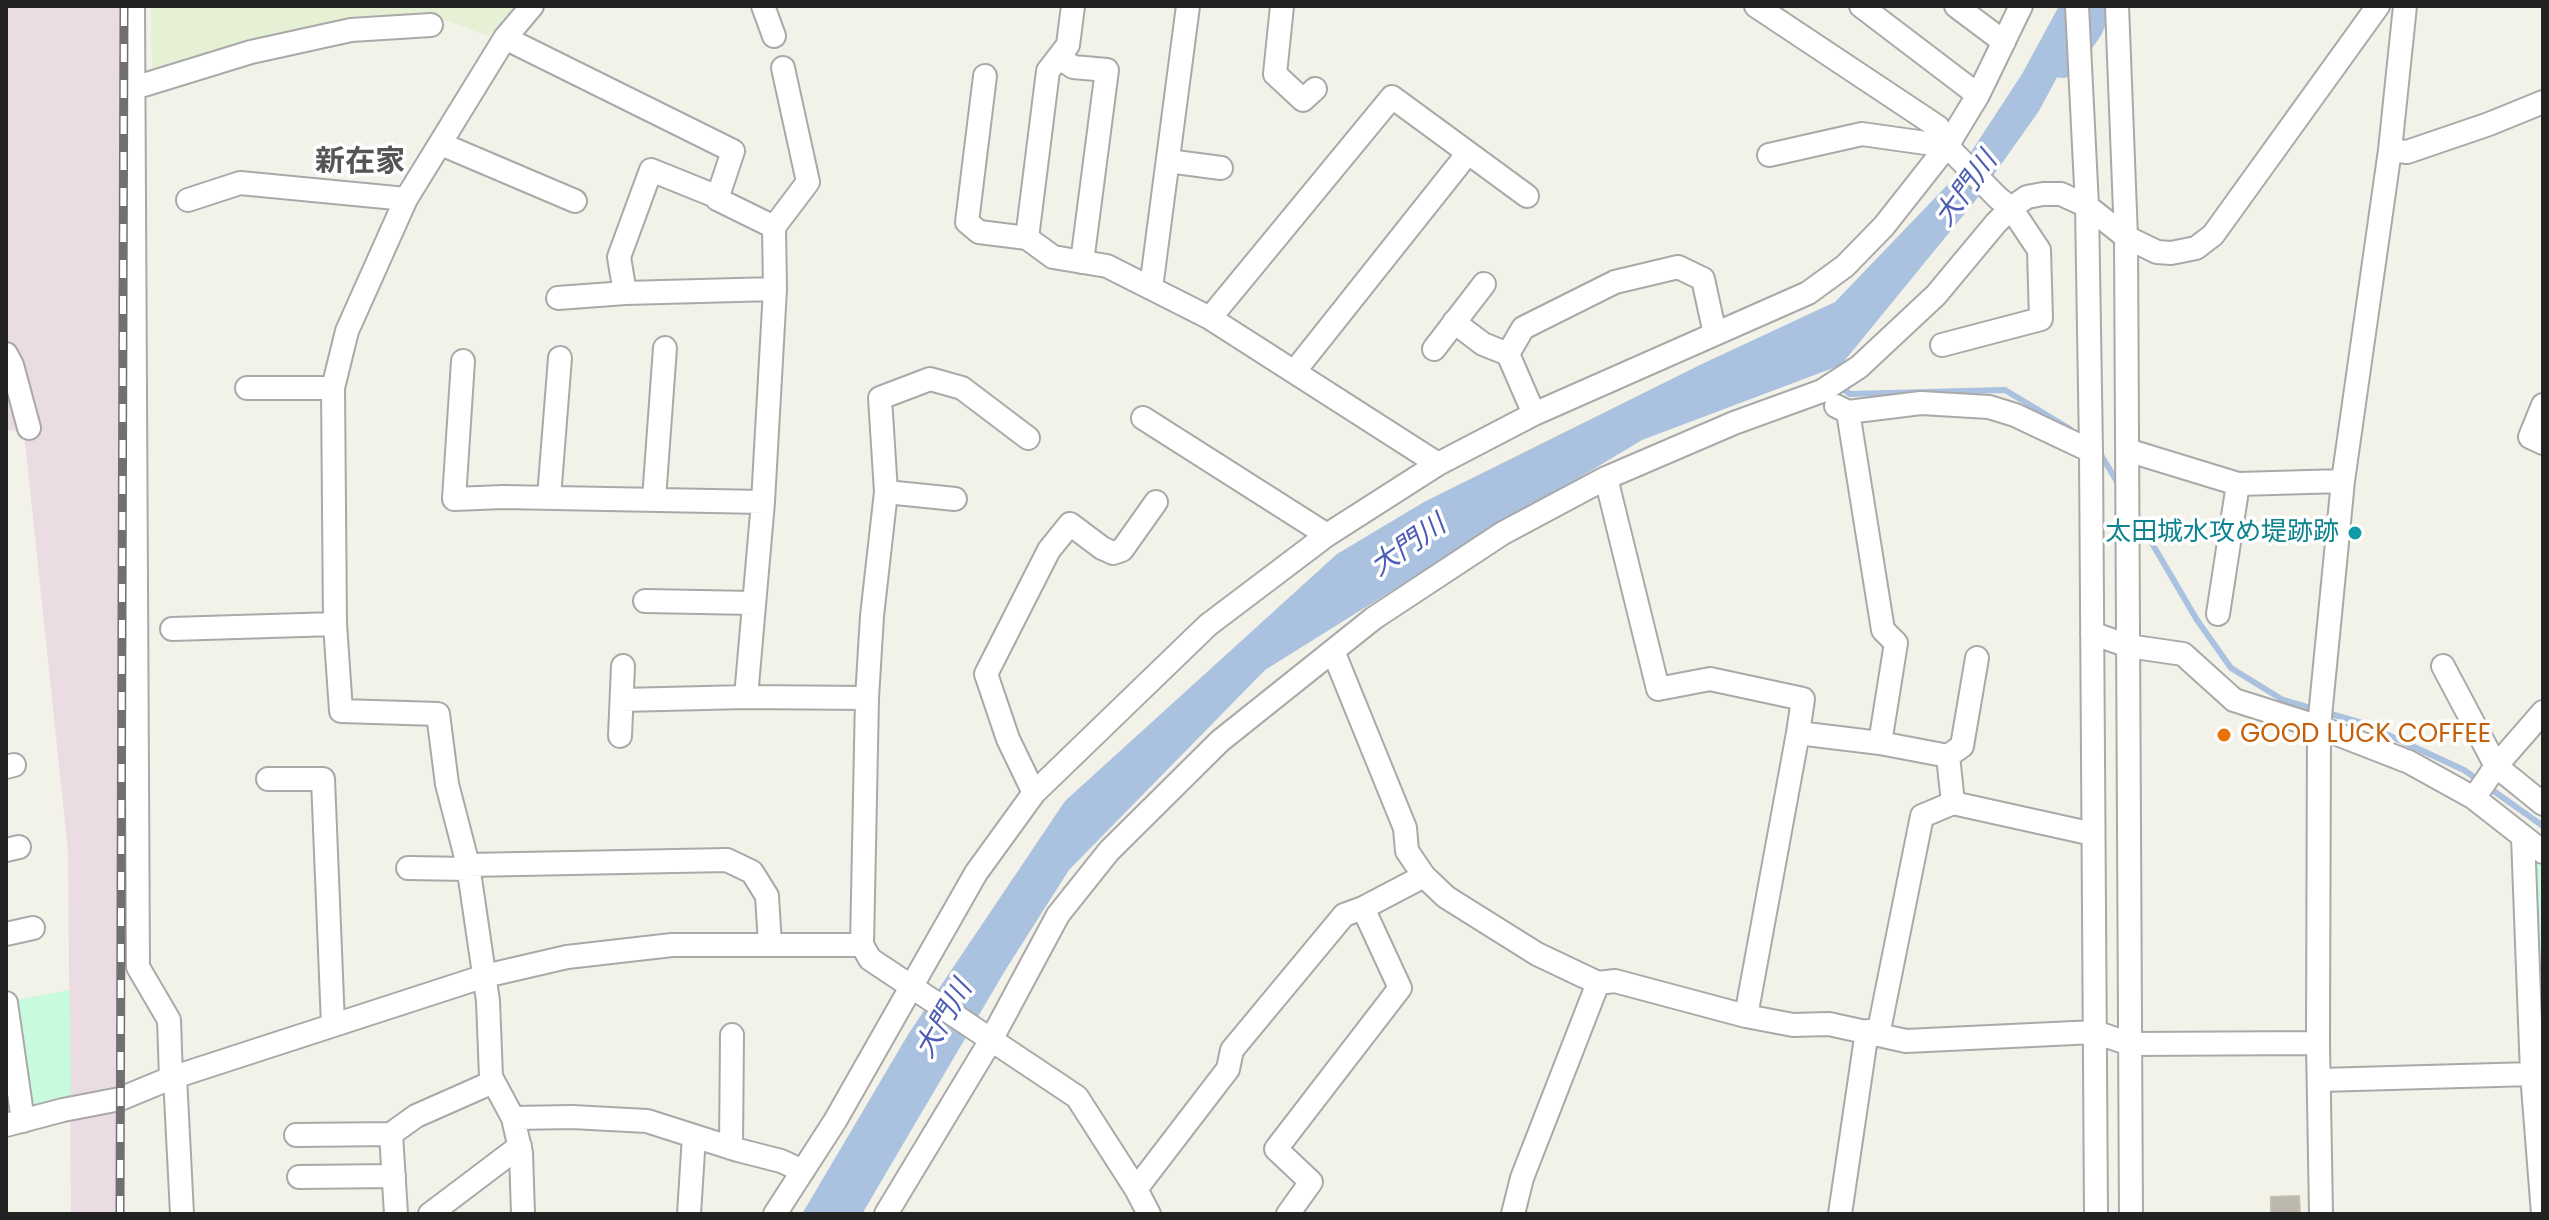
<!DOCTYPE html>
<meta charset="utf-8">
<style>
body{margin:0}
#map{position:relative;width:2549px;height:1220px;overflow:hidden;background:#f2f2e9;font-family:Poppins,sans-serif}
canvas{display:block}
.frame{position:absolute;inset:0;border:8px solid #222;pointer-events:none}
</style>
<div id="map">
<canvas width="2549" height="1220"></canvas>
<div class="frame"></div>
</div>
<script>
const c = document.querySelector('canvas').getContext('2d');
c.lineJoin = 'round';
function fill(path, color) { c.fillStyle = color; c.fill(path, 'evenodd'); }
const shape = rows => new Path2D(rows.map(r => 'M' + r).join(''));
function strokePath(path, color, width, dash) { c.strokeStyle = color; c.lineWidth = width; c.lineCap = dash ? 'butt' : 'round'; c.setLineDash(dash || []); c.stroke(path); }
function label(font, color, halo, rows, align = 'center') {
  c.font = font + ' Poppins,"Noto Sans JP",sans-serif'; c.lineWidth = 7; c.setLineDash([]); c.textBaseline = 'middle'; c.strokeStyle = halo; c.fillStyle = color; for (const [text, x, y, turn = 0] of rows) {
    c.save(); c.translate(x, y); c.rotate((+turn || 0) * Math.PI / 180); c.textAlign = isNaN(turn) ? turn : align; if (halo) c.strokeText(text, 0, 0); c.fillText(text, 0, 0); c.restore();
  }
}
fill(shape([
 [6,6,120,6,116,1214,71,1214,68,851,24,432,6,430]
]), '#ebdbe2');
fill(shape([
 [151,6,515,6,489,36,434,16,283,33,152,69]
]), '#e5f0d5');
fill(shape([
 [2533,856,2543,864,2543,1040],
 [70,990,71,1098,31,1112,11,1001]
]), '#c8fadd');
fill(shape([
 [2059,6,2095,6,2039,111,1975,201,1841,365,1642,440,1422,572,1265,670,1069,870,1006,969,862,1214,802,1214,909,1033,1065,801,1337,554,1424,502,1704,363,1835,302,1954,178,2022,74]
]), '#aac1df');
strokePath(shape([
 [1839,386,1850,394,2005,390,2070,429],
 [2098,450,2119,485],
 [2136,516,2197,620,2231,668,2283,700,2362,723,2464,770,2543,826]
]), '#aac1df', 6);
strokePath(shape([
 [2062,60,2085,27,2095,6]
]), '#aac1df', 36);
const building = shape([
 [2299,1196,2300,1214,2271,1214,2271,1197,2299,1196]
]);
fill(building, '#bcb8ae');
strokePath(building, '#c4beab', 2);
const minor = shape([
 [133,6,138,967,169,1020,171,1078],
 [763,6,774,36],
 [1073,6,1068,45,1048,71,1027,238,1053,257,1107,266,1210,318,1438,464],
 [1282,6,1275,74,1303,100,1315,89],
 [1756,6,1938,127,1947,146,1998,198,2011,208,2039,250,2041,319,1942,345],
 [1861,6,1978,95],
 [1956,6,2004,42],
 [2077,6,2087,206,2091,451,2096,1214],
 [2117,6,2126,237,2131,1214],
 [505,38,733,151,717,199,774,227,808,182,783,68],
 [1059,57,1073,67,1107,70,1082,262],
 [985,76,967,222,979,232,1027,238],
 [134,88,251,52,351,30,431,25],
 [441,144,575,201],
 [2390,150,2407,152,2489,124,2543,102],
 [1769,155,1862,134,1947,146],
 [1168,161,1221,168],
 [188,200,240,183,406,199],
 [1151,288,1188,6],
 [625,293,775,289,774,227],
 [558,298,625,293,619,257,651,170,718,197],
 [1210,318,1392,97,1527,196],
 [1454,322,1483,344,1508,354],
 [1434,349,1484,284],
 [6,354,12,365,29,428],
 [463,361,454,499,503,497,763,502,775,289],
 [1294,372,1468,153],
 [247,388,333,388],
 [2543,405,2530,437,2543,443],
 [1836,406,1848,412,1921,403,1989,407,2015,415,2091,451],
 [1848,412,1883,630,1896,643,1880,743,1948,756,1962,746,1977,658],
 [1534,414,1508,354,1523,328,1615,282,1678,267,1703,279,1715,334],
 [1143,418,1327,535],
 [2127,450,2238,484,2343,481],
 [1606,478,1658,689,1710,679,1803,699,1798,733,1880,743],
 [886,492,880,398,930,379,962,388,1028,438],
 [549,497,560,358],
 [654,499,665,348],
 [763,502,746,697,867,698,862,945],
 [645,601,754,603],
 [2218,614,2238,484],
 [172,629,335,624],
 [2092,633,2128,646,2183,654,2234,700,2319,727,2409,762,2474,798,2543,852],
 [1333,651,1405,828,1407,851,1424,876,1446,897,1537,954,1598,983],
 [2443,666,2496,766,2474,798],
 [867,698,872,616,886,492,955,499],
 [622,700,746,697],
 [2543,712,2496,766,2543,804],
 [620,736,623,666],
 [1948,756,1953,803],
 [6,767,14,765],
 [268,779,323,779,333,1025],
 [1034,793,1008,739,986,674,1049,550,1070,524,1102,548,1113,553,1122,550,1156,502],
 [2523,837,2532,1074,2543,1214],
 [6,850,19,847],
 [468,865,727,860,752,872,767,896,770,944],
 [408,868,469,869],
 [6,934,33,928],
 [6,1003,23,1121],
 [1746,1016,1793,1025,1829,1024,1906,1041,2095,1032,2130,1044,2318,1043],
 [1878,1035,1922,816,1953,803,2093,834],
 [175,1077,182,1214],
 [2320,1080,2532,1074],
 [513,1118,491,1077,488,1001,468,865,447,784,438,714,341,711,335,624,333,388,347,331,406,199,505,38,532,6],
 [6,1125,63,1110,120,1099,171,1078,485,976,567,957,672,945,862,945,870,959,1077,1097,1136,1189,1149,1214],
 [296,1135,391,1134],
 [731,1148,732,1035],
 [299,1177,394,1176],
 [1136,1189,1228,1069,1232,1050,1344,915,1363,908],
 [396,1214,391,1134,416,1116,493,1082],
 [430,1214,520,1146],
 [523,1214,521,1153,513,1118,572,1117,647,1121,738,1150,781,1161,803,1171],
 [689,1214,694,1136],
 [775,1214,835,1121,976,873,1034,793,1208,625,1327,535,1438,464,1534,414,1808,293,1845,266,1884,226,1947,146,1978,95,2021,6],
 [886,1214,991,1040,1058,915,1109,851,1220,741,1374,618,1503,533,1606,478,1734,423,1822,391,1859,367,1936,295,1996,223,2011,208,2027,197,2043,194,2061,194,2087,206,2126,237,2157,252,2171,253,2196,248,2213,235,2378,6],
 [1288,1214,1311,1182,1276,1149,1400,988,1363,908,1424,876],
 [1513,1214,1522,1178,1598,983,1615,981,1746,1016,1798,733],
 [1840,1214,1867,1031],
 [2321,1214,2318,1043,2319,727,2343,481,2390,150,2405,6]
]);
strokePath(minor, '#a9a9a9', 26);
strokePath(minor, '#fff', 22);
const rail = shape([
 [120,1214,124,6]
]);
strokePath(rail, '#707070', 9);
strokePath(rail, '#fff', 6, [18]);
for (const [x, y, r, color] of [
 [2355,533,8,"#0f9aa8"],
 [2224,735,8,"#e8710a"]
]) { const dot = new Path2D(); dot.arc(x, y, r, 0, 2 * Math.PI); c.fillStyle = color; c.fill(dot); strokePath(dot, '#fff', 3); }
label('26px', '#0d838f', '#fff', [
 ["太田城水攻め堤跡跡",2339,533]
], 'right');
label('26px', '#c56008', '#fff', [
 ["GOOD LUCK COFFEE",2240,735]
], 'left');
label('italic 28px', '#4d5db3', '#fff', [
 ["大門川",1967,190,-54],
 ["大門川",1409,547,-35],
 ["大門川",945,1020,-60]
]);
label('bold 30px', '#555', '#fff', [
 ["新在家",360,163]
]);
</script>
